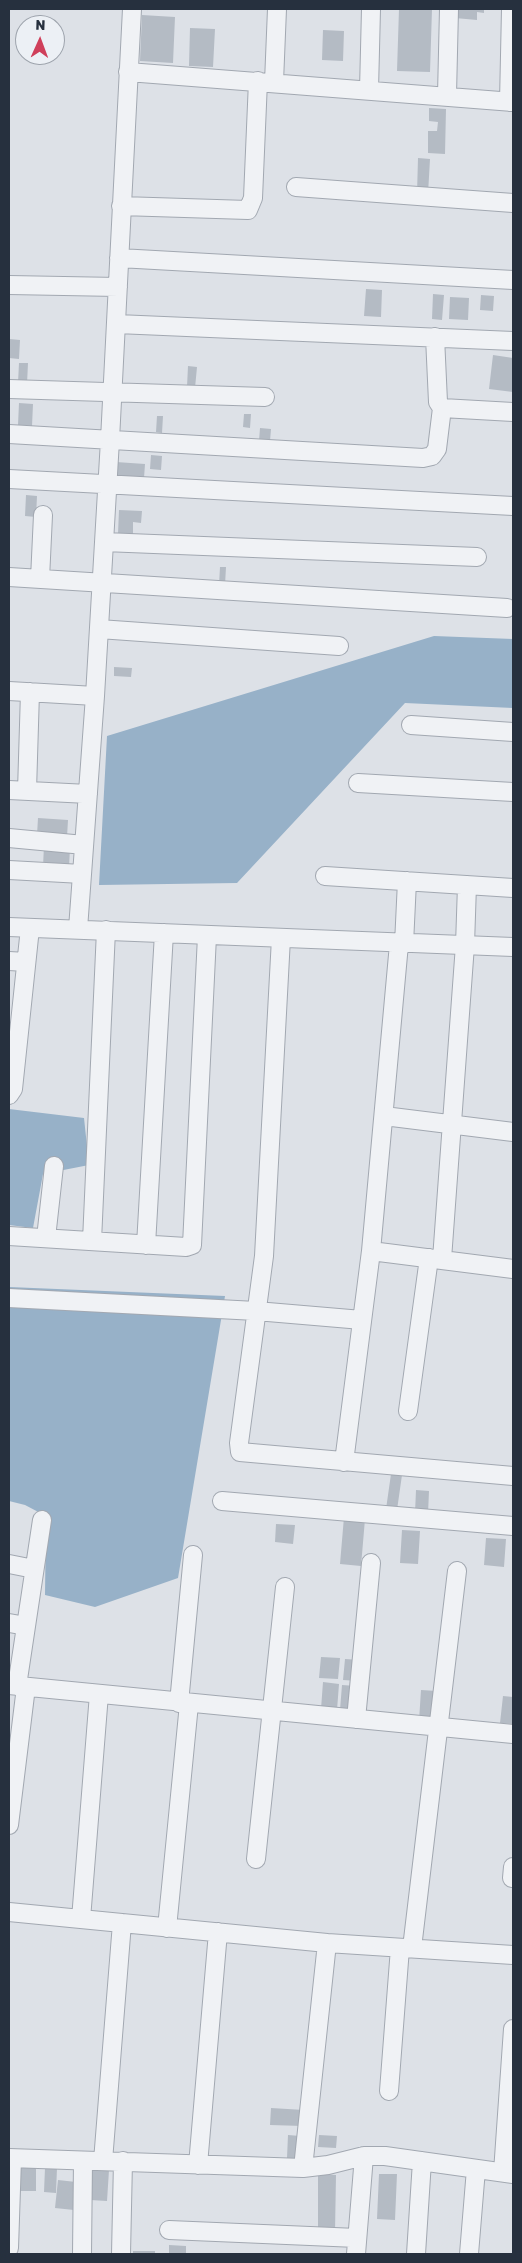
<!DOCTYPE html>
<style>
body{margin:0}
#map{position:relative;width:522px;height:2263px;overflow:hidden;background:#dde1e7;font-family:Rubik,sans-serif}
canvas{display:block}
.frame{position:absolute;inset:0;border:10px solid #26303e;pointer-events:none}
.north{position:absolute;left:15px;top:15px;width:50px;height:50px;box-sizing:border-box;background:#ecf0f5;border:1px solid #9da3ac;border-radius:50%;rotate:2deg;font-size:14px;font-weight:700;line-height:20px;text-align:center;color:#26303e}
.north::after{content:'';display:block;margin:auto;width:18px;height:22px;background:#cf3f5a;clip-path:polygon(50% 0,100% 100%,50% 72%,0 100%)}
</style>
<div id="map">
<canvas width="522" height="2263"></canvas>
<div class="frame"></div>
<div class="north">N</div>
</div>
<script>
const c = document.querySelector('canvas').getContext('2d');
c.lineJoin = 'round';
function fill(path, color) { c.fillStyle = color; c.fill(path, 'evenodd'); }
const shape = rows => new Path2D(rows.map(r => 'M' + r).join(''));
function strokePath(path, color, width, dash) { c.strokeStyle = color; c.lineWidth = width; c.lineCap = dash ? 'butt' : 'round'; c.setLineDash(dash || []); c.stroke(path); }
fill(shape([
 [434,636,513,639,513,708,405,703,237,883,99,885,107,736],
 [9,1109,84,1118,89,1165,43,1174,33,1228,9,1225],
 [9,1287,225,1296,178,1578,95,1607,45,1595,46,1516,25,1505,9,1501]
]), '#97b1c8');
fill(shape([
 [399,9,432,9,430,72,397,71],
 [456,9,484,9,484,13,477,12,477,20,455,18],
 [142,15,175,17,173,63,140,61],
 [190,28,215,29,213,67,189,66],
 [323,30,344,31,343,61,322,60],
 [429,108,446,109,445,154,428,153,428,131,437,131,438,122,429,121],
 [418,158,430,159,428,194,417,194],
 [366,289,382,290,381,317,364,316],
 [433,294,444,295,442,320,432,319],
 [481,295,494,296,493,311,480,310],
 [450,297,469,298,468,320,449,319],
 [9,339,20,340,19,359,9,358],
 [493,355,513,358,513,392,489,389],
 [19,363,28,363,27,384,18,383],
 [188,366,197,367,195,388,187,387],
 [19,403,33,404,32,426,18,425],
 [244,414,251,414,250,428,243,427],
 [157,416,163,416,162,433,156,432],
 [260,428,271,429,270,441,259,441],
 [151,455,162,456,161,470,150,469],
 [116,462,145,464,144,478,115,476],
 [26,495,37,496,36,517,25,516],
 [119,510,142,511,141,523,133,522,133,535,118,534],
 [220,567,226,567,225,585,219,585],
 [114,667,132,668,131,677,114,676],
 [38,818,68,820,67,837,37,835],
 [44,845,70,847,69,868,43,867],
 [391,1474,402,1475,397,1510,386,1509],
 [416,1490,429,1491,428,1514,415,1513],
 [344,1517,365,1519,361,1566,340,1564],
 [276,1524,295,1525,293,1544,275,1542],
 [402,1530,420,1531,418,1564,400,1563],
 [486,1538,506,1539,504,1567,484,1565],
 [321,1657,340,1658,338,1679,319,1678],
 [345,1659,360,1660,358,1681,343,1680],
 [323,1682,339,1684,337,1710,321,1709],
 [342,1685,356,1686,354,1712,340,1710],
 [421,1690,437,1691,435,1722,419,1721],
 [503,1696,513,1697,513,1724,500,1723],
 [271,2108,304,2110,303,2126,270,2125],
 [288,2135,300,2136,299,2158,287,2158],
 [319,2135,337,2136,336,2148,318,2147],
 [13,2167,36,2167,36,2191,12,2191],
 [45,2168,57,2168,56,2193,44,2192],
 [92,2169,109,2170,107,2201,90,2200],
 [318,2174,336,2175,335,2232,318,2231],
 [379,2174,397,2174,395,2220,377,2219],
 [58,2180,76,2182,74,2210,55,2208],
 [169,2245,186,2246,186,2254,169,2254],
 [133,2251,155,2251,155,2254,133,2254]
]), '#b4bbc4');
const minor = shape([
 [128,72,513,102],
 [274,82,277,9],
 [369,90,371,9],
 [447,95,449,9],
 [509,102,511,9],
 [296,187,513,203],
 [121,206,248,210,253,198,258,81],
 [119,258,513,280],
 [9,285,118,287],
 [117,324,513,341],
 [435,337,438,402,442,408,513,412],
 [9,389,265,397],
 [9,434,423,458,432,456,437,449,442,408],
 [9,479,513,506],
 [104,542,477,557],
 [9,577,507,608],
 [40,579,43,515],
 [99,629,339,646],
 [9,691,95,696],
 [411,725,513,732],
 [358,783,513,792],
 [9,790,88,794],
 [27,791,30,692],
 [9,838,84,845],
 [9,870,82,874],
 [325,876,513,888],
 [9,927,513,947],
 [78,929,95,696,110,440,132,9],
 [281,938,264,1256,239,1443,240,1452,513,1476],
 [399,944,371,1251,513,1269],
 [404,944,407,881],
 [9,961,26,962],
 [9,1095,13,1089,30,928],
 [384,1116,513,1132],
 [9,1236,186,1247,192,1245,207,936],
 [46,1238,54,1166],
 [92,1241,106,930],
 [146,1245,164,933],
 [442,1259,465,945,467,885],
 [9,1298,256,1311,362,1320],
 [408,1411,429,1258],
 [344,1462,371,1251],
 [222,1501,513,1526],
 [9,1564,34,1569],
 [9,1623,26,1626],
 [9,1685,513,1734],
 [17,1686,42,1520],
 [179,1703,193,1555],
 [356,1719,371,1563],
 [9,1825,26,1687],
 [256,1859,285,1587],
 [512,1878,513,1867],
 [9,1912,327,1943,513,1955],
 [81,1919,99,1694],
 [167,1928,189,1704],
 [412,1948,457,1571],
 [389,2091,400,1948],
 [9,2158,303,2168,328,2165,364,2156,385,2156,513,2174],
 [103,2161,122,1923],
 [198,2165,218,1932],
 [303,2168,327,1943],
 [503,2172,513,2029],
 [169,2230,357,2238],
 [9,2248,12,2159],
 [82,2254,83,2161],
 [121,2254,123,2161],
 [356,2254,364,2156],
 [416,2254,422,2161],
 [469,2254,476,2169]
]);
strokePath(minor, '#a2a8b1', 20);
strokePath(minor, '#f0f2f5', 18);
</script>
